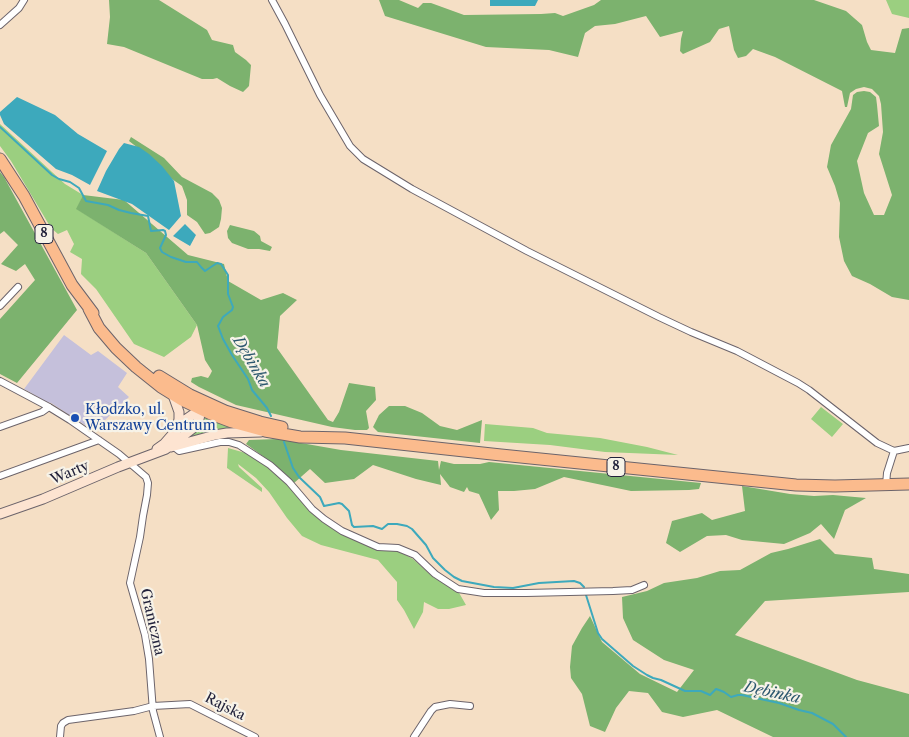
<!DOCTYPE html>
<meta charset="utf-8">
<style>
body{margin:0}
canvas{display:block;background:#f5dfc5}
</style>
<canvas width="909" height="737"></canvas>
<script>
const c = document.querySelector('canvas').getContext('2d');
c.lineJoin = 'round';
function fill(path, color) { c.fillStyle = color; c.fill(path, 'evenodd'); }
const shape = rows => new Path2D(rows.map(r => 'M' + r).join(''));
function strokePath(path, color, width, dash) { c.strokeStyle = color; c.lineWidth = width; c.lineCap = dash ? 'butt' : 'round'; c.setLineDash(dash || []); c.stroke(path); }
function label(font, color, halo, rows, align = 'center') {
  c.font = font + ' "Libre Caslon Text",serif'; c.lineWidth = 4.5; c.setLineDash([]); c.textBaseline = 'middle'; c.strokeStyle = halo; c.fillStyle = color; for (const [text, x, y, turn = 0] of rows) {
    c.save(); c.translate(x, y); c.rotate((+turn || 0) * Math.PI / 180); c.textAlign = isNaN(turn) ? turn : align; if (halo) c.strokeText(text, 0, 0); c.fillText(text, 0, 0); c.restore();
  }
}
fill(shape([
 [64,335,91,355,98,351,127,373,118,387,129,397,103,422,101,419,96,419,88,427,51,403,47,402,24,389]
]), '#c5c0db');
fill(shape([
 [886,0,909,0,909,18,892,14],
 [0,124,65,184,83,195,77,209,146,253,197,325,191,337,164,357,134,344,96,289,81,274,82,259,70,252,74,244,67,230,58,234,51,228,11,161,0,146],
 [821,407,843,424,832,437,811,419],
 [203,415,252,431,175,445],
 [485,424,533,428,547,433,600,438,647,447,678,455,605,452,550,445,484,441],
 [228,448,249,454,268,467,342,534,398,551,413,559,433,577,458,591,466,605,449,609,438,609,424,602,423,612,414,629,404,610,397,600,397,582,378,560,321,545,302,536,287,518,269,492,256,478,238,464,239,467,262,488,262,492,227,468]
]), '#9bcf80');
fill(shape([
 [109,0,159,0,207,30,212,40,233,45,235,52,246,60,251,65,249,86,243,92,230,86,217,78,213,79,202,79,124,47,107,44,110,17],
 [379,0,399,0,418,8,423,3,431,3,464,15,541,14,555,13,563,16,594,5,601,0,814,0,846,11,862,25,867,42,871,50,895,53,902,29,909,28,909,300,892,297,870,284,852,276,844,261,839,237,840,203,835,186,827,167,831,145,851,109,853,95,857,92,864,91,870,92,876,97,877,105,879,126,868,133,857,161,864,193,874,215,884,215,892,195,879,154,883,132,881,104,879,96,872,89,864,87,856,89,850,93,847,107,845,107,842,91,775,57,753,49,746,56,738,58,734,50,729,26,719,29,710,42,683,54,680,51,681,39,683,31,660,37,646,16,615,24,595,26,585,33,578,57,549,50,486,47,385,16],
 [131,137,164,158,182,177,212,193,219,200,222,208,221,219,219,227,210,233,205,234,197,222,187,215,187,200,182,186,172,179,151,158,129,141],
 [0,172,4,177,77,310,17,383,0,374,0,319,35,280,25,264,16,271,1,264,18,245,4,231,0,234],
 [83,195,124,200,188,255,224,264,228,281,261,300,283,293,297,300,280,316,277,348,328,420,333,422,339,412,349,383,375,387,376,400,366,411,369,428,367,430,355,430,332,427,236,405,199,387,191,382,192,378,201,376,208,378,210,375,212,371,205,360,197,325,146,253,76,209],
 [230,225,254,231,260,236,261,241,272,247,270,251,259,249,248,249,232,243,228,238,227,231],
 [389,406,405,406,422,413,440,426,457,430,482,420,480,443,378,432,373,427,379,415],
 [278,439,341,450,438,461,439,470,441,461,454,464,480,464,489,462,701,483,699,489,689,490,631,491,564,477,535,489,514,491,498,491,499,510,491,520,479,494,469,491,467,487,464,492,450,487,440,474,441,485,416,479,373,465,354,479,325,483,310,469,294,483,271,462,246,444,249,440],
 [742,486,790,494,814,496,833,495,866,498,845,510,834,539,821,524,810,533,784,544,742,540,726,535,707,536,680,552,666,543,672,521,702,513,712,520,745,511],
 [820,539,835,554,872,558,874,569,909,574,909,592,765,601,735,635,857,680,909,694,909,737,773,737,717,710,683,717,662,712,648,693,629,691,616,708,605,732,590,726,582,694,571,678,570,667,572,646,582,628,590,616,602,642,640,674,677,692,694,670,664,660,633,640,623,618,622,597,647,591,664,583,697,578,720,571,740,570,771,553,788,549]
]), '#7cb26e');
fill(shape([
 [490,0,538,0,535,6,490,6],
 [17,97,55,115,78,134,107,151,90,185,72,175,56,169,4,124,0,115,0,112],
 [124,143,139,147,149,154,162,166,174,181,181,216,169,230,132,204,97,191,106,171,119,149],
 [185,224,196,235,190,246,173,236]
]), '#3da9bc');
strokePath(shape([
 [0,127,52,175,59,179,70,182,79,188,86,201,108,205,119,210,131,213,148,216,151,231,163,230,165,231,166,235,160,248,162,252,171,257,186,262,197,262,201,267,205,271,217,263,221,264,228,275,228,294,233,307,232,310,223,317,218,326,223,339,232,355,248,379,252,390,267,408,271,416],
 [284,442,293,468,299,477,320,497,324,506,339,503,342,504,349,511,352,525,354,527,373,526,382,529,388,524,397,524,407,526,412,529,426,545,433,558,445,570,454,577,462,581,494,587,513,588,539,583,574,581,580,583,584,587],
 [586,595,598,633,602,639,633,666,647,675,653,678,661,680,685,691,701,691,710,695,716,689,719,690,724,692,731,697,738,695,742,695,779,703,799,710,812,713,833,724,846,737]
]), '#3da9bc', 2);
const minor = shape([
 [272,0,285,24,320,95,350,146,363,159,412,189,527,251,659,317,691,332,737,351,798,383,809,390,877,443,894,451],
 [0,25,19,8,24,0],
 [0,306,18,287],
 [0,381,49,407,70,420,119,454,146,477,148,483,147,495,143,516,140,537,130,583,145,635,149,659,153,711,160,737],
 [0,427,42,412,49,407],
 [174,447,179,451,220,442,229,442,239,445,270,465,289,482,312,509,324,519,342,531,378,547,398,548,415,555,435,574,458,589,484,593,526,593,613,591,632,590,644,585],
 [0,476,99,440],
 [886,485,887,473,894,451,909,448],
 [60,737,61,726,63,723,68,720,134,711,153,706,190,704,255,737],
 [414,737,431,711,435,707,450,704,470,706]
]);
const secondary = shape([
 [173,395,179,412,179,419,177,428],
 [171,447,215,435,227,433,261,432],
 [157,449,164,444,185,420,201,409],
 [0,514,43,499,118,467,166,449,196,426,199,419,201,409,203,404]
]);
const trunk = shape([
 [0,159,24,196,72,285,93,313],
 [89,309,99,328,116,348,136,367,161,387,182,400,211,414,232,422,265,431,300,437,345,438,501,455,796,485,835,486,909,484],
 [159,376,190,395,225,411,260,422,282,427]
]);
strokePath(minor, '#6c646b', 8);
strokePath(secondary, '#6c646b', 11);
strokePath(trunk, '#6c646b', 13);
strokePath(minor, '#fff', 6);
strokePath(secondary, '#fde4d1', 9);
strokePath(trunk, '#fbbb8d', 11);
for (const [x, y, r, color] of [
 [75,418,5,"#1a4fb4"]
]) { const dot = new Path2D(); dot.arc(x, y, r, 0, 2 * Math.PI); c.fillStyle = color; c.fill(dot); strokePath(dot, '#f7f3e8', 2); }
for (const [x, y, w] of [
 [44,234,18],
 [616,467,18]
]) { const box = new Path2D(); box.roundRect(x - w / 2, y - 9.5, w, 19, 4); c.fillStyle = '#f7f3e8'; c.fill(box); strokePath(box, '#22223b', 1); }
label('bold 12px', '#22223b', null, [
 ["8",44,234],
 ["8",616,467]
]);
label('14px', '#164399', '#f7f3e8', [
 ["Kłodzko, ul.",85,410],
 ["Warszawy Centrum",85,426]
], 'left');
label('14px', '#22223b', '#f7f3e8', [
 ["Warty",70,473,-23],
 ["Graniczna",152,622,77],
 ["Rajska",225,707,27]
]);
label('italic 15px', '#2d586f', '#f7f3e8', [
 ["Dębinka",251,362,59],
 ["Dębinka",772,693,12]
]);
</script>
